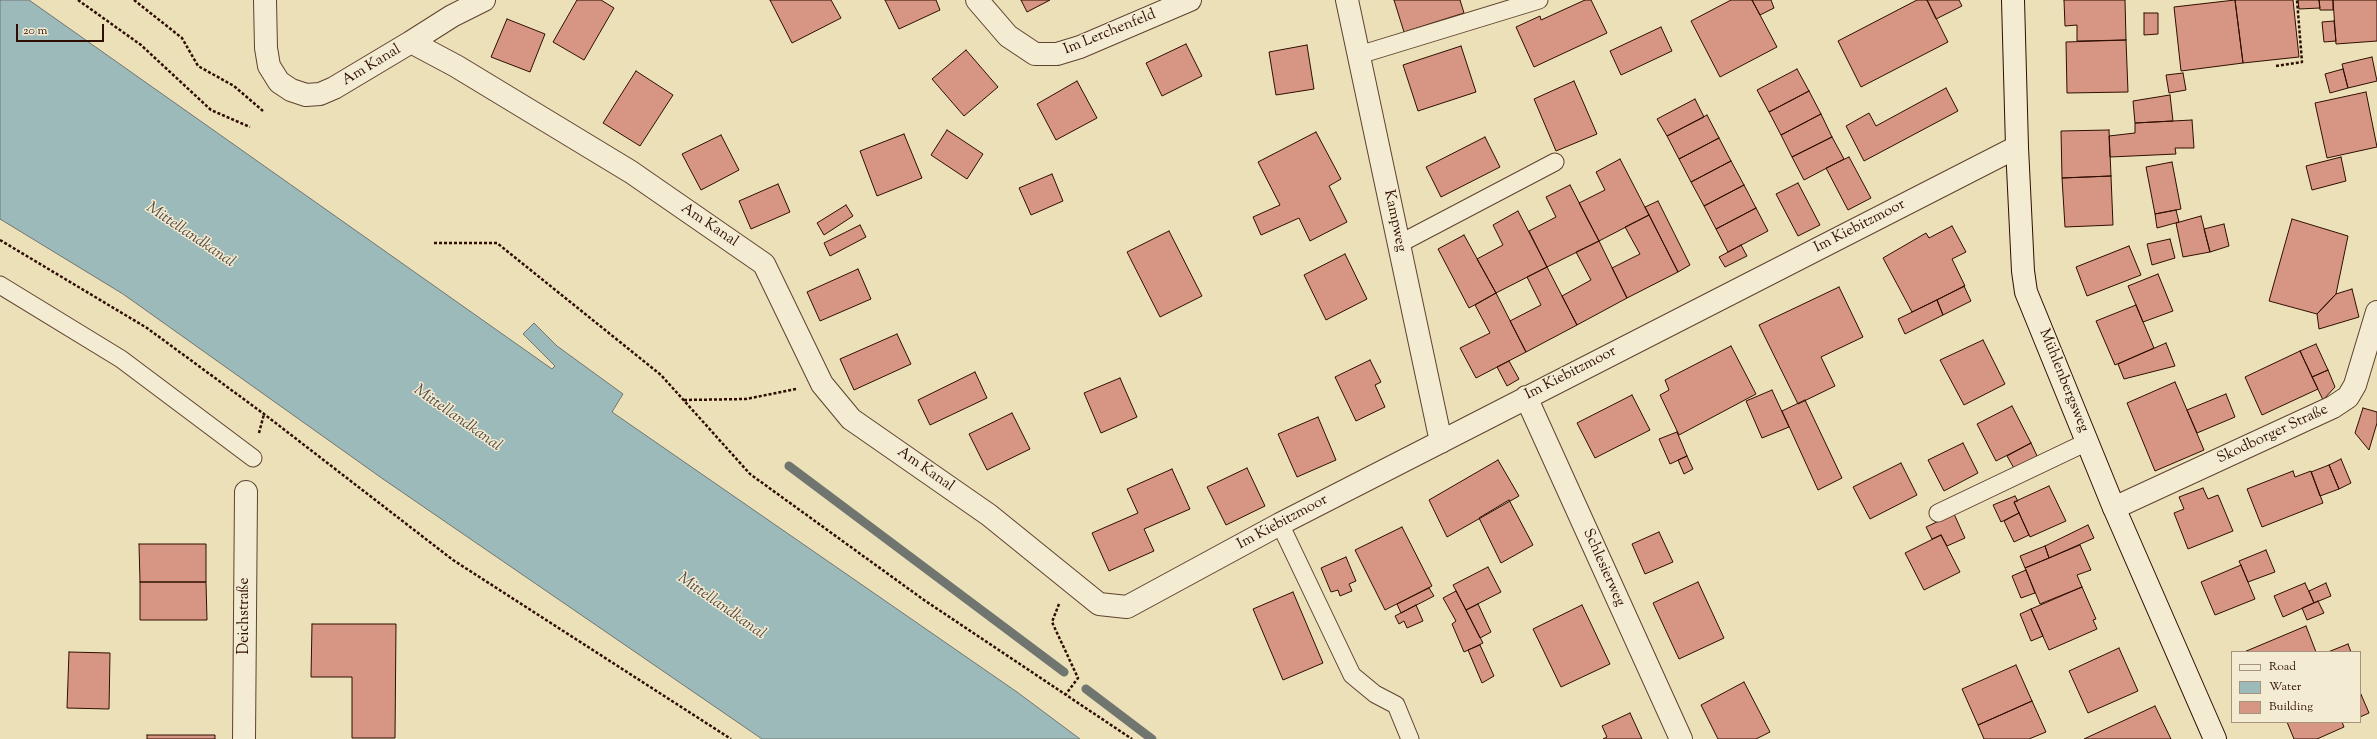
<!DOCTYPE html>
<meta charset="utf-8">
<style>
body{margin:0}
#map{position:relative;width:2377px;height:739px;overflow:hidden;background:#ece0b9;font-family:"Sorts Mill Goudy",serif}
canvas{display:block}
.legend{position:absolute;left:2231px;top:651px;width:130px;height:72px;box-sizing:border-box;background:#f3ebd2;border:1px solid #a5937e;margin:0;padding:5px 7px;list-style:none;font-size:12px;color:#2f0e01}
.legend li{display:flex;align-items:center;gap:8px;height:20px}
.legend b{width:20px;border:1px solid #a5937e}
.scale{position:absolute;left:16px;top:24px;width:88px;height:18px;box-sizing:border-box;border:2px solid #2f0e01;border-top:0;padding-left:5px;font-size:12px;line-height:14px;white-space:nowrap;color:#2f0e01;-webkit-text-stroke:3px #f3ebd2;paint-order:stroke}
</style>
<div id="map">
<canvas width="2377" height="739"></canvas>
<ul class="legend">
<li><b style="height:5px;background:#f3ebd2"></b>Road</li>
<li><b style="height:11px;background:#9dbaba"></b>Water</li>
<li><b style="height:11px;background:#d79683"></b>Building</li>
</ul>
<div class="scale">20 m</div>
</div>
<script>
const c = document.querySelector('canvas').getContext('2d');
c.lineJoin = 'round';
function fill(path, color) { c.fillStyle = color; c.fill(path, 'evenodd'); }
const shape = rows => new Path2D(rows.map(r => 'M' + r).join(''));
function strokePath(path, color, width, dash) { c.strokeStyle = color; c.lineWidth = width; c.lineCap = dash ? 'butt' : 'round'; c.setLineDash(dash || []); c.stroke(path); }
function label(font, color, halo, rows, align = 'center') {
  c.font = font + ' "Sorts Mill Goudy",serif'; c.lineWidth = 3; c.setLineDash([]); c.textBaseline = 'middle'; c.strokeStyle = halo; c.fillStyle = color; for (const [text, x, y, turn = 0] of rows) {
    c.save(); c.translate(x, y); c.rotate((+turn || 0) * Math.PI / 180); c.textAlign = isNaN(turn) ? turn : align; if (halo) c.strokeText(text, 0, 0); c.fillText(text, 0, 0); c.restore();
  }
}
const water = shape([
 [0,0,29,0,552,369,555,366,523,334,534,323,557,346,623,394,612,412,1017,692,1080,739,762,739,383,479,123,294,0,219,0,0]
]);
fill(water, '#9dbaba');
strokePath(water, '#717570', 1);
strokePath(shape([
 [789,466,1064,672],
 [1086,689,1152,739]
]), '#717570', 9);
const building = shape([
 [577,0,601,0,614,8,584,60,553,42,577,0],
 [770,0,831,0,841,18,792,43,770,0],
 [885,0,936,0,940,10,899,29,885,0],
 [1021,0,1050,0,1027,12,1021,0],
 [1394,0,1460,0,1464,13,1404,32,1394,0],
 [1585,0,1591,0,1607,33,1534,67,1516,27,1540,16,1541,20,1585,0],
 [1731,0,1752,0,1777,47,1720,77,1691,21,1731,0],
 [1752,0,1771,0,1774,8,1760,15,1752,0],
 [1917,0,1927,0,1948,42,1861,87,1838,41,1917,0],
 [1927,0,1959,0,1962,6,1936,19,1927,0],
 [2064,0,2125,0,2126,40,2077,41,2077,25,2065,26,2064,0],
 [2235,0,2243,63,2181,71,2174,7,2235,0],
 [2235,0,2293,0,2299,57,2243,63,2235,0],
 [2298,0,2319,0,2320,8,2299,9,2298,0],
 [2319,0,2333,0,2333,10,2320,10,2319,0],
 [2333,0,2377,0,2377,41,2336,44,2333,0],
 [2144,13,2158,13,2158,34,2144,35,2144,13],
 [507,19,545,34,530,72,491,57,507,19],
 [2334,21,2336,41,2324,42,2322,22,2334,21],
 [1661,27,1672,51,1621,75,1610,51,1661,27],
 [2126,40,2128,92,2067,93,2066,42,2126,40],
 [1186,44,1202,76,1162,96,1146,63,1186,44],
 [1307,45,1314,89,1276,95,1269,52,1307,45],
 [1461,46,1476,92,1418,111,1403,65,1461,46],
 [966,50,998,87,964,116,932,79,966,50],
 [2372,57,2377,81,2348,88,2342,64,2372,57],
 [1797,69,1809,91,1769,112,1757,90,1797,69],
 [2343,69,2348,88,2330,93,2325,74,2343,69],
 [636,71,673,95,640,146,603,123,636,71],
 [2183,73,2186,90,2169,93,2166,75,2183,73],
 [1077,81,1097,118,1056,140,1037,104,1077,81],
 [1574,81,1597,134,1556,151,1534,99,1574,81],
 [1946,88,1958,111,1864,161,1846,126,1869,113,1876,126,1946,88],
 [1809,91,1821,114,1781,135,1769,112,1809,91],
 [2366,92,2377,147,2327,158,2315,103,2366,92],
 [2170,95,2173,121,2135,123,2133,101,2170,95],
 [1695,99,1704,117,1667,136,1657,119,1695,99],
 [1821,114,1832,137,1792,157,1781,135,1821,114],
 [1707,115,1719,138,1679,159,1667,136,1707,115],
 [2192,120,2194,148,2175,148,2176,154,2110,157,2109,136,2135,133,2135,123,2192,120],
 [947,130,983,154,967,179,931,155,947,130],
 [2109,130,2111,176,2062,178,2061,131,2109,130],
 [1316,132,1341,179,1329,186,1347,222,1310,241,1299,218,1261,235,1253,217,1280,205,1258,162,1316,132],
 [904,134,922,178,877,196,860,151,904,134],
 [721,135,739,170,701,190,682,154,721,135],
 [1485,137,1500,167,1441,197,1426,167,1485,137],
 [1832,137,1844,159,1804,180,1792,157,1832,137],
 [1719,138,1731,161,1691,182,1679,159,1719,138],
 [1849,157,1871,198,1848,210,1826,168,1849,157],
 [2341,157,2346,181,2312,190,2306,166,2341,157],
 [1620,159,1649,215,1599,241,1579,203,1605,190,1596,172,1620,159],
 [1731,161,1744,185,1704,206,1691,182,1731,161],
 [2172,162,2181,209,2155,214,2146,167,2172,162],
 [1052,174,1063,201,1031,215,1019,188,1052,174],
 [2111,176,2113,225,2065,227,2062,178,2111,176],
 [1798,183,1820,225,1798,236,1776,194,1798,183],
 [778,184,790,212,751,229,739,201,778,184],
 [1570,185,1599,241,1547,267,1529,231,1556,217,1546,197,1570,185],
 [1744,185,1756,208,1716,229,1704,206,1744,185],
 [1658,201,1690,265,1678,272,1645,207,1658,201],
 [846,205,853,216,824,235,817,223,846,205],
 [1756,208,1768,231,1728,252,1716,229,1756,208],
 [2176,210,2179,222,2157,228,2155,214,2176,210],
 [1518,211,1547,267,1496,293,1477,259,1503,245,1493,225,1518,211],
 [1649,215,1678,272,1627,298,1612,268,1640,254,1625,227,1649,215],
 [2201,216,2210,252,2183,257,2176,223,2201,216],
 [2292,219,2348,236,2336,294,2317,314,2269,301,2292,219],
 [2224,224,2229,246,2210,252,2204,229,2224,224],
 [860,225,866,237,830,256,824,243,860,225],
 [1952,226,1966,252,1952,259,1965,286,1912,312,1883,258,1926,233,1929,238,1952,226],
 [1169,231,1202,296,1160,317,1127,252,1169,231],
 [1464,235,1496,293,1469,308,1438,249,1464,235],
 [2170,239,2175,258,2152,265,2147,244,2170,239],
 [1599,241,1627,298,1577,325,1562,296,1591,280,1576,252,1599,241],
 [1741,245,1747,256,1725,267,1719,257,1741,245],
 [2129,246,2141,275,2087,296,2076,267,2129,246],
 [1345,254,1367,299,1326,320,1304,275,1345,254],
 [1547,267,1577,325,1526,352,1510,321,1541,305,1527,277,1547,267],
 [858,269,871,299,820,321,807,292,858,269],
 [2158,274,2173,311,2143,322,2128,286,2158,274],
 [1964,286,1971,301,1943,315,1937,300,1964,286],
 [1839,287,1863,337,1821,357,1835,386,1798,404,1759,325,1839,287],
 [2352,289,2359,317,2319,329,2317,314,2336,294,2352,289],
 [1496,293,1526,352,1476,378,1460,348,1490,333,1475,305,1496,293],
 [1937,300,1943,315,1905,334,1898,319,1937,300],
 [2136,305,2154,348,2115,365,2096,321,2136,305],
 [897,334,911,364,854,390,840,359,897,334],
 [1983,340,2005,384,1964,405,1940,360,1983,340],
 [2166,343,2175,366,2124,379,2118,364,2166,343],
 [2316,344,2328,370,2312,377,2300,351,2316,344],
 [1731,346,1756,394,1679,435,1660,395,1669,390,1665,380,1731,346],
 [2300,351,2318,389,2262,415,2245,377,2300,351],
 [1370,360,1381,382,1375,385,1385,407,1356,421,1335,377,1370,360],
 [1509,361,1519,379,1507,386,1497,367,1509,361],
 [2328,370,2335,387,2323,400,2312,377,2328,370],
 [975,372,987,398,930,425,918,400,975,372],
 [1120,378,1137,417,1101,433,1084,393,1120,378],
 [2175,382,2204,450,2155,471,2127,403,2175,382],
 [1772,390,1789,427,1762,438,1746,401,1772,390],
 [2226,394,2235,417,2197,433,2187,410,2226,394],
 [1632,395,1650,430,1595,458,1577,423,1632,395],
 [1805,400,1842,478,1818,490,1782,411,1805,400],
 [2012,406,2031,443,1996,461,1977,424,2012,406],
 [2363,408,2377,412,2377,423,2369,450,2355,433,2363,408],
 [1012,413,1030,449,987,470,969,434,1012,413],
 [1318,417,1336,460,1297,477,1278,434,1318,417],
 [1677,432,1687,456,1670,464,1659,439,1677,432],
 [1963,443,1978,473,1944,491,1928,460,1963,443],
 [2031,443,2038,458,2015,470,2007,456,2031,443],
 [1687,456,1693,469,1684,474,1678,460,1687,456],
 [2341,459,2351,483,2339,489,2329,465,2341,459],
 [1498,460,1519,496,1447,537,1429,500,1498,460],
 [1901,463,1917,495,1870,519,1853,487,1901,463],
 [2329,465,2339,489,2320,496,2311,472,2329,465],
 [1247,468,1265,506,1226,525,1207,487,1247,468],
 [1172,469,1190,509,1144,529,1154,551,1109,571,1092,533,1138,513,1127,489,1172,469],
 [2293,471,2295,477,2311,471,2323,503,2262,527,2247,489,2293,471],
 [2049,486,2066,521,2030,537,2014,502,2049,486],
 [2203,488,2208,499,2218,495,2233,531,2188,549,2174,513,2184,509,2179,497,2203,488],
 [2015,496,2018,501,2014,502,2019,513,2001,522,1993,505,2015,496],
 [1509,500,1533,545,1501,563,1479,518,1509,500],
 [2019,513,2029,535,2014,542,2004,521,2019,513],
 [1954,514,1965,538,1947,546,1941,535,1932,539,1926,527,1954,514],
 [2088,525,2094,538,2049,558,2045,546,2088,525],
 [1402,527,1432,586,1385,610,1355,550,1402,527],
 [1659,532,1673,562,1645,574,1632,544,1659,532],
 [1941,535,1960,572,1924,590,1905,553,1941,535],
 [139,544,206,544,206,582,140,582,139,544],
 [2080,545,2091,570,2077,575,2082,587,2040,604,2025,568,2080,545],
 [2045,546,2049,558,2025,568,2020,556,2045,546],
 [2266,550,2275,572,2248,582,2239,561,2266,550],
 [1346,557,1356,581,1349,584,1352,591,1340,596,1338,590,1331,592,1321,568,1346,557],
 [2241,565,2255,599,2215,615,2201,582,2241,565],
 [1488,567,1501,592,1466,610,1453,585,1488,567],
 [2026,570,2035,593,2021,598,2012,576,2026,570],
 [140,582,206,582,207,620,140,620,140,582],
 [1698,582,1724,638,1679,659,1653,603,1698,582],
 [2305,583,2314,603,2283,617,2274,596,2305,583],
 [2326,583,2331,596,2314,603,2309,591,2326,583],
 [2082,587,2096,619,2093,620,2097,629,2049,650,2031,609,2082,587],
 [1429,588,1434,596,1401,613,1397,604,1429,588],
 [1456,591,1483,643,1464,652,1452,624,1456,621,1443,598,1456,591],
 [1293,592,1323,663,1283,680,1253,609,1293,592],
 [2318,601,2324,613,2307,620,2302,608,2318,601],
 [1478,604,1491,632,1480,638,1466,610,1478,604],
 [1416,605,1423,621,1407,628,1404,621,1399,624,1395,616,1416,605],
 [1582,605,1610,664,1561,687,1533,629,1582,605],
 [2031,609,2043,636,2031,641,2020,614,2031,609],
 [312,624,396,624,395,738,352,738,352,677,311,677,312,624],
 [2306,626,2316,652,2244,652,2306,626],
 [2348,644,2351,652,2328,652,2348,644],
 [1480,645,1494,676,1482,683,1468,650,1480,645],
 [2119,648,2138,691,2088,713,2069,671,2119,648],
 [69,652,110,653,109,709,67,708,69,652],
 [2016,665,2032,701,1978,725,1962,689,2016,665],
 [1744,682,1770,732,1756,739,1718,739,1701,705,1744,682],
 [2360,692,2369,713,2360,717,2360,692],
 [2032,701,2046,732,2029,739,1984,739,1978,725,2032,701],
 [2155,706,2171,739,2084,739,2155,706],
 [1630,713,1642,739,1603,739,1607,737,1602,726,1630,713],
 [2287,722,2342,722,2344,727,2317,739,2294,739,2287,722],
 [147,735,215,735,215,739,147,739,147,735]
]);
fill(building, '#d79683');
strokePath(building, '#2f0e01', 1);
const lane = shape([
 [1359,55,1539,0],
 [1399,244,1555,162],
 [0,285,121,359,253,458],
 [1938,513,2087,442],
 [1280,524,1352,675,1375,694,1396,705,1410,739]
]);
const street = shape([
 [265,0,266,48,269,66,279,82,291,90,306,95,320,94,334,88,411,42,456,66,631,172,764,264,822,384,851,419,989,515,1099,604,1127,607,1280,524,2017,147],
 [977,0,1008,36,1035,54,1057,54,1080,47,1190,0],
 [1347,0,1441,442],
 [411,42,452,16,484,0],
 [1526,397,1681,739],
 [2114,508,2333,407,2348,397,2355,385,2377,312],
 [244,739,246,492]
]);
const secondary = shape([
 [2013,0,2017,147,2023,271,2026,292,2112,503,2215,739]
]);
strokePath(lane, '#5e422f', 19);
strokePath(street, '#5e422f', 24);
strokePath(secondary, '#2f0e01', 24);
strokePath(shape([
 [78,0,141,45,211,110,250,127],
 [134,0,182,38,198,66,234,86,263,111],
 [2276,66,2302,62,2297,0],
 [0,240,147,328,264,414,453,560,731,739],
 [434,243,497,243,661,375,750,474,924,600,1132,739],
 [684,400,746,399,796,389],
 [259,433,264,414],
 [1059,604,1052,622,1078,678,1066,694]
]), '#2f0e01', 2.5, [3, 2]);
strokePath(lane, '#f3ebd2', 17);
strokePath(street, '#f3ebd2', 22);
strokePath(secondary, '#f3ebd2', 22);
label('15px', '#2f0e01', '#f3ebd2', [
 ["Im Lerchenfeld",1110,33,-22],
 ["Am Kanal",372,66,-31],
 ["Kampweg",1394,221,78],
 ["Am Kanal",709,226,34],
 ["Im Kiebitzmoor",1860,227,-27],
 ["Im Kiebitzmoor",1571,374,-27],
 ["Mühlenbergsweg",2063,381,68],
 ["Skodborger Straße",2273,435,-25],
 ["Am Kanal",925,470,35],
 ["Im Kiebitzmoor",1283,523,-28],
 ["Schlesierweg",1603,568,66],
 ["Deichstraße",245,616,-90]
]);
label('italic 16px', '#564a42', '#f3ebd2', [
 ["Mittellandkanal",190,236,34],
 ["Mittellandkanal",457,419,35],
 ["Mittellandkanal",721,607,35]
]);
</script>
